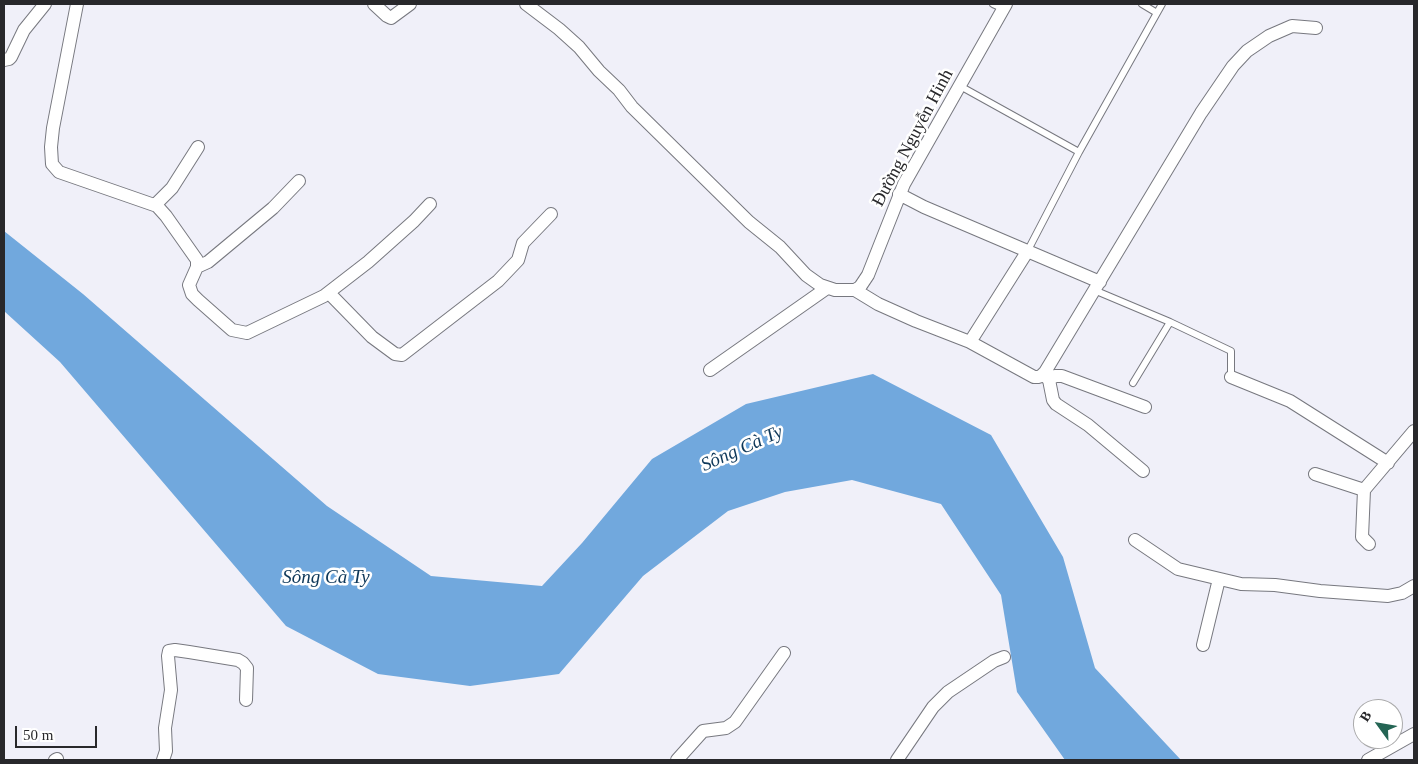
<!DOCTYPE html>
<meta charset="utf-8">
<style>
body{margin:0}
#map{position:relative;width:1418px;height:764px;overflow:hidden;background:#f0f0f9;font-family:"Times New Roman",serif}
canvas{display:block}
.frame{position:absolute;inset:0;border:5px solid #28282b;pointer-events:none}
.north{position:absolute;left:1353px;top:699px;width:50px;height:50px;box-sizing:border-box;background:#fff;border:1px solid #a9a9aa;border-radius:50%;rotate:302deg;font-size:14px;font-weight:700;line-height:20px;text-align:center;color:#28282b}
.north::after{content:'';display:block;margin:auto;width:18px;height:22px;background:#246554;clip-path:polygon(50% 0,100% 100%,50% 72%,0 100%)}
.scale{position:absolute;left:15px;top:726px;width:82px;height:22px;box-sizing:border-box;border:2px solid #28282b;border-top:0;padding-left:6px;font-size:15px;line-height:18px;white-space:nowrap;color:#28282b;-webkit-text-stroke:4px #fff;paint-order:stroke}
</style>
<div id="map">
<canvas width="1418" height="764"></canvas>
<div class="frame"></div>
<div class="north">B</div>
<div class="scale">50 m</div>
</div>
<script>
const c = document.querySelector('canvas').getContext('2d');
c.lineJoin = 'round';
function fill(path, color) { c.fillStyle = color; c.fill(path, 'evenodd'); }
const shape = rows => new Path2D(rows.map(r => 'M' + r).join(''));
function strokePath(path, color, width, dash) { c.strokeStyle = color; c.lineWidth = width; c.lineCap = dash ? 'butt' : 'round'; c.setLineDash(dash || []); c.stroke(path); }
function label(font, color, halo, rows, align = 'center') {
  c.font = font + ' "Times New Roman",serif'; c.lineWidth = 5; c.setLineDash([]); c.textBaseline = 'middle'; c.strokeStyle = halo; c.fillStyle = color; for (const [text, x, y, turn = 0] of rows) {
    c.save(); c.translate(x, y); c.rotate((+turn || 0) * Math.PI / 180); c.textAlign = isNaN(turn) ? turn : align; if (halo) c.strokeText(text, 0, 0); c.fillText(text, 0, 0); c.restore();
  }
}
fill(shape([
 [4,231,83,294,327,506,431,576,542,586,582,543,652,459,746,404,873,374,991,435,1063,557,1095,668,1181,760,1065,760,1017,692,1001,595,941,504,852,480,785,492,728,511,643,576,559,674,470,686,378,674,286,626,60,362,4,311]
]), '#71a8dd');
const service = shape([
 [993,4,1004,9],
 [1142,4,1157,13],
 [960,86,1079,152],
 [1027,252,1079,152,1162,4],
 [1094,290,1170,322,1231,351,1231,377],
 [1133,383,1170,322]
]);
const minor = shape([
 [77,4,53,128,51,147,52,164,59,172,157,206,166,216,197,260,197,267,189,285,192,294,198,300,232,330,247,333,324,296,368,262,414,221,430,204],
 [374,4,387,16,391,18,410,4],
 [526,4,559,29,579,47,599,71,619,90,632,107,749,222,780,247,806,275,820,285,835,290,855,290,878,304,916,321,970,342,1034,377,1038,377,1041,376,1045,372,1201,113,1233,66,1247,51,1269,36,1292,26,1316,28],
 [4,60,9,59,11,57,24,30,45,4],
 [899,194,924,207,1100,282],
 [155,205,172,188,198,147],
 [197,267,208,262,273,208,299,181],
 [855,290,860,287,868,275,904,184,1006,4],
 [329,293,372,337,395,354,402,355,498,281,518,260,523,243,551,214],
 [970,342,1027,252],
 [710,370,827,288],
 [1043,374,1049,380,1053,400,1056,404,1088,425,1143,471],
 [1231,377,1290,401,1388,463],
 [1049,380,1055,376,1062,376,1145,407],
 [1315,474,1364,490,1414,431],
 [1364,490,1362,537,1369,544],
 [1135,540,1178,569,1241,584,1275,585,1320,591,1388,596,1402,593,1414,586],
 [1203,645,1219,579],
 [55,760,57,759],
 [163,760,166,751,165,728,171,690,168,656,169,651,175,650,189,652,238,660,243,663,247,668,246,700],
 [677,760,703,731,726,728,735,722,784,653],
 [897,760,933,707,948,692,994,661,1004,657],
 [1368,760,1414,734]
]);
strokePath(service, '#77787f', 8);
strokePath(minor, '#77787f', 14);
strokePath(service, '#fff', 6);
strokePath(minor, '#fff', 12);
label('18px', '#28282b', '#fff', [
 ["Đường Nguyễn Hinh",913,138,-62]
]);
label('italic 19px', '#0e385a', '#fff', [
 ["Sông Cà Ty",742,449,-24],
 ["Sông Cà Ty",326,578]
]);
</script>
